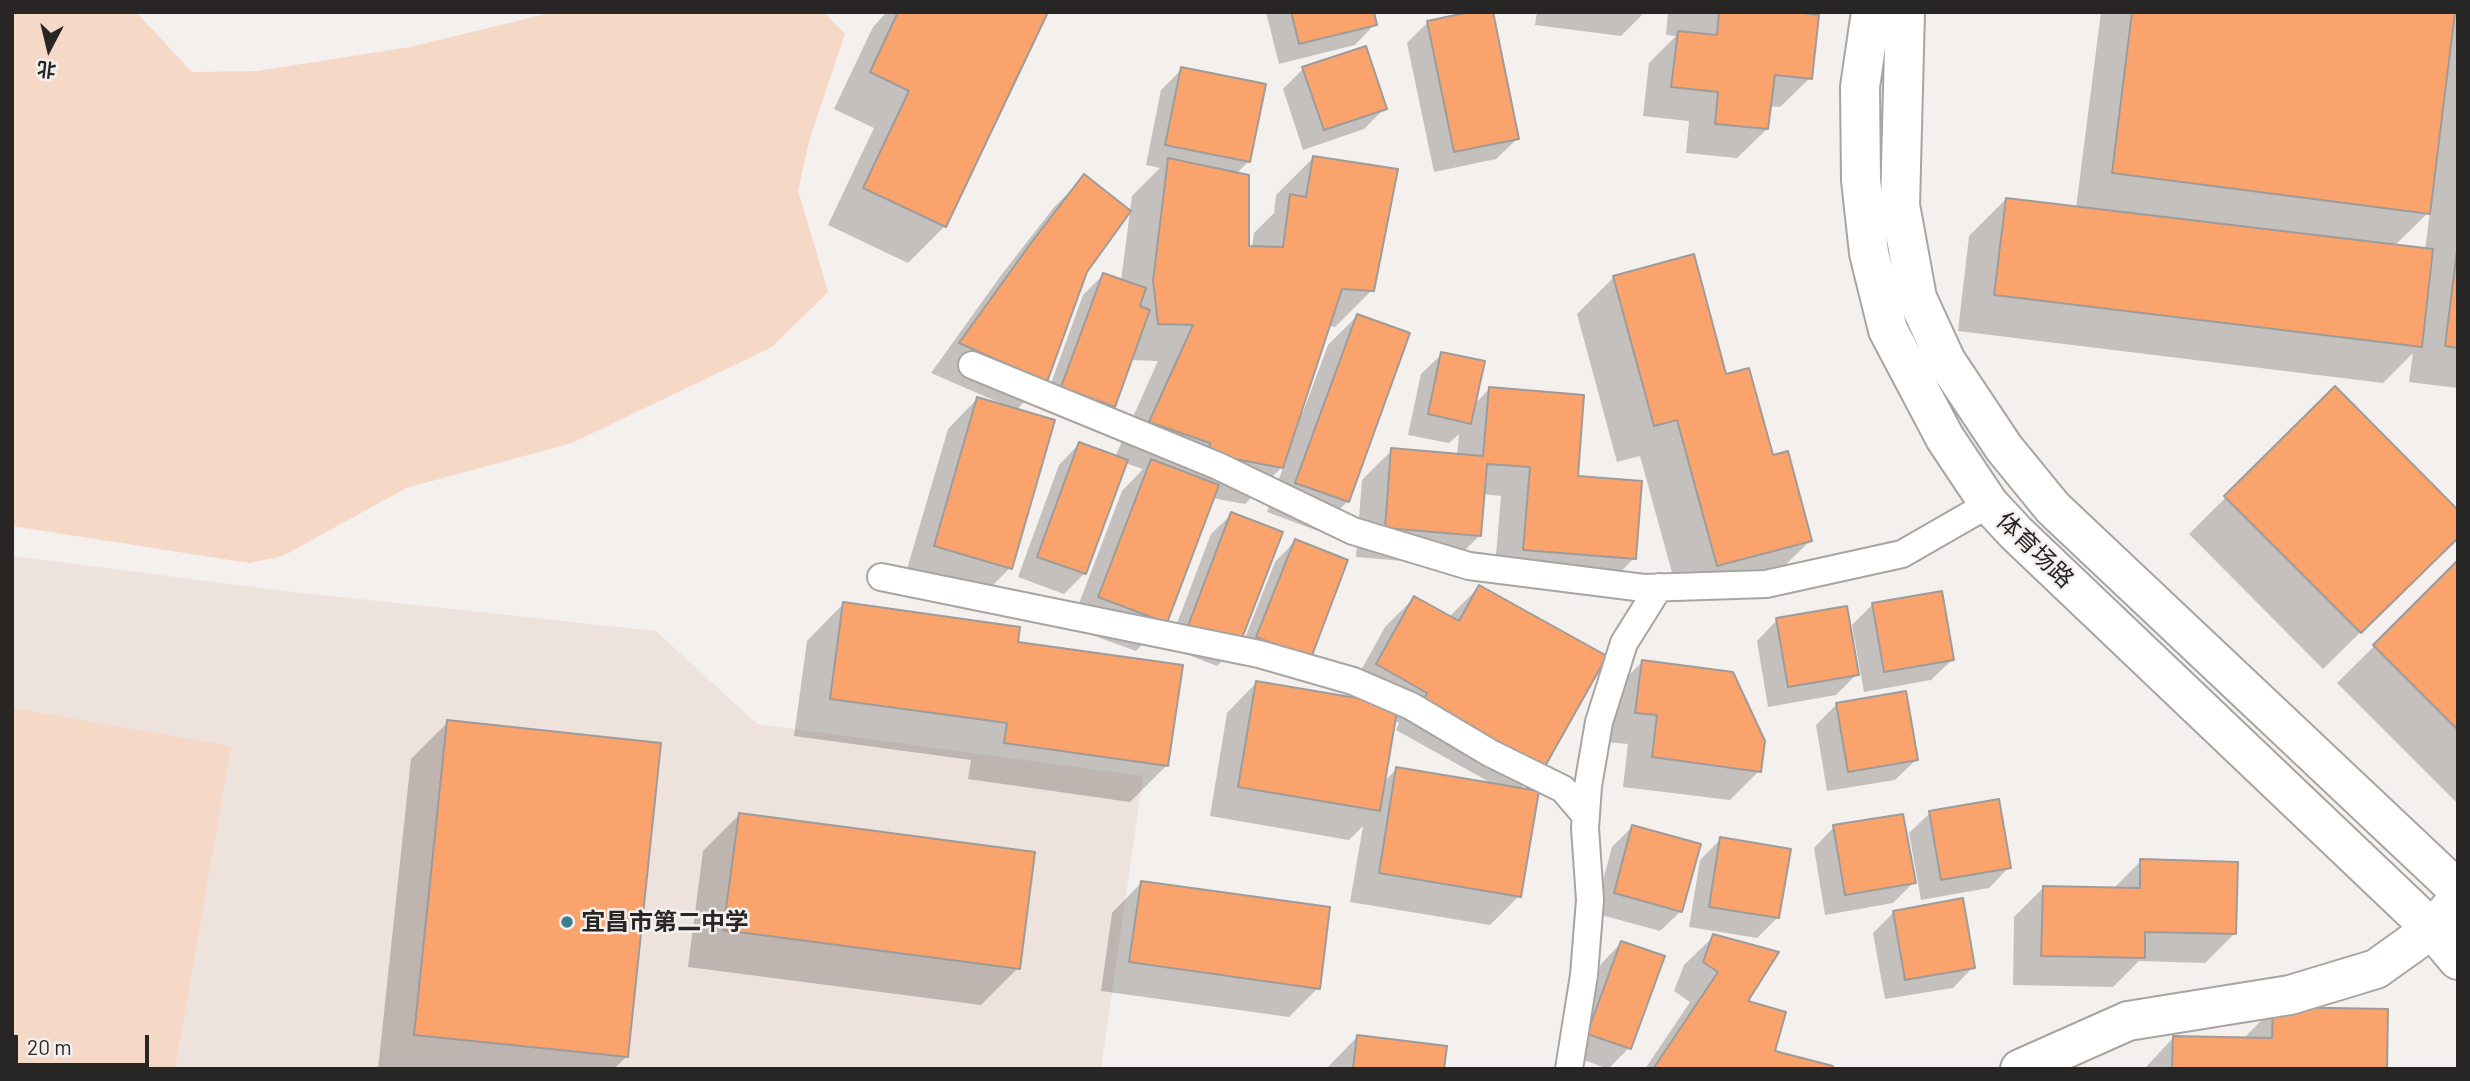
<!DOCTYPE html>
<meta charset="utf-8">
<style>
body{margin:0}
#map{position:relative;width:2470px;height:1081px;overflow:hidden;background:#f4f0ee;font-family:Barlow,"Noto Sans SC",sans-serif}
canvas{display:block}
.frame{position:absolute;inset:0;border:14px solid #272625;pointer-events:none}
.north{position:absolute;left:14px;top:14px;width:70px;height:70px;-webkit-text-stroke:5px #f4f0ee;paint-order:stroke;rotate:187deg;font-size:19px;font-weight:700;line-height:28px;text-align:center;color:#272625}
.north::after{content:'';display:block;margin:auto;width:24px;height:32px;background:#272625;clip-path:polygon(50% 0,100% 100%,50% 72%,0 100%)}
.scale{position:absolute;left:14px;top:1035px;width:135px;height:32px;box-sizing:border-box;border:4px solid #272625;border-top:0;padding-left:9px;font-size:21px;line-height:24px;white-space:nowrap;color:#272625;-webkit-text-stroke:5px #f4f0ee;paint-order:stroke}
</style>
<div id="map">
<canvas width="2470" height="1081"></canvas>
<div class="frame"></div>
<div class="north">北</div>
<div class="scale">20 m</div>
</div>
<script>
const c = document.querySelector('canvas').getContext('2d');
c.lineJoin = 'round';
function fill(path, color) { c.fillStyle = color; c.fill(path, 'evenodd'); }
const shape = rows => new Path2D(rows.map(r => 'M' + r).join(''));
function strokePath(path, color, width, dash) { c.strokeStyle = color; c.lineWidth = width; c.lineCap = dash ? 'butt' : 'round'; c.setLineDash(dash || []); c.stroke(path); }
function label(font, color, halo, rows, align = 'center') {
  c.font = font + ' Barlow,"Noto Sans SC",sans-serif'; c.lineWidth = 5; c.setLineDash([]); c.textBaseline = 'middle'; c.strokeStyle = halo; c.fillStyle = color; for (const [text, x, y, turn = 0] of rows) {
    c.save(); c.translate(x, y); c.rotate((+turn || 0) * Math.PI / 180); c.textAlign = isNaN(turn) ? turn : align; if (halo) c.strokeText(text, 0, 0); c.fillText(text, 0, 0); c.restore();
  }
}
fill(shape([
 [12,556,285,591,656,631,757,724,1143,776,1101,1069,12,1069]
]), '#eee2dc');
fill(shape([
 [12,12,136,12,192,72,257,71,410,47,554,12,824,12,845,34,810,138,798,190,828,292,772,347,572,443,406,488,283,556,249,563,12,526],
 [12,708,231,746,175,1069,12,1069]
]), '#f6d8c7');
fill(shape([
 [887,12,1046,12,945,226,908,263,828,225,874,128,834,109,873,27],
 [1266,12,1372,12,1375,24,1355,45,1279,64],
 [1537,12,1645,12,1621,36,1535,25],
 [1668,12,1778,12,1810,78,1780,107,1769,106,1767,129,1737,158,1686,153,1689,121,1643,116,1649,63,1676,36,1666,35],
 [2101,12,2458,12,2458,388,2409,382,2413,353,2383,383,1958,331,1969,236,2006,199,2076,208],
 [2430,211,2425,250,2394,246],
 [1428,22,1517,139,1496,159,1434,172,1407,43],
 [1182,69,1249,161,1236,174,1247,248,1252,248,1254,233,1274,213,1276,195,1313,158,1372,290,1335,327,1328,326,1300,411,1303,412,1328,345,1357,316,1348,501,1318,531,1267,512,1284,465,1245,504,1212,498,1165,622,1136,651,1070,627,1122,491,1143,469,1125,463,1085,573,1064,594,1018,577,1059,465,1079,444,1115,457,1158,361,1130,360,1113,406,1093,426,1042,408,1083,295,1103,275,1121,281,1132,196,1160,168,1146,165,1161,90],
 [1303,69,1385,108,1364,129,1303,150,1283,89],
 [1085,177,1086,271,1046,381,1016,410,1010,568,981,597,905,576,948,429,977,399,999,406,1000,403,931,373,1002,274,1055,206],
 [1613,278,1724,376,1772,458,1810,541,1773,577,1680,602,1640,456,1617,462,1577,314],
 [1442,354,1474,405,1489,389,1576,478,1634,558,1605,588,1494,579,1501,496,1482,494,1479,536,1450,565,1356,557,1362,480,1392,450,1457,455,1459,434,1449,443,1408,435,1421,374],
 [2335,389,2458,536,2323,669,2189,534],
 [1232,514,1238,645,1217,666,1168,647,1211,534],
 [1295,541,1309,657,1289,677,1237,658,1275,562],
 [2458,563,2458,804,2337,683],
 [1479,587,1543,766,1520,789,1519,896,1490,925,1350,902,1363,826,1349,840,1210,816,1227,713,1256,683,1356,699,1348,694,1385,627,1414,598,1449,617],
 [1394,720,1399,723,1396,730,1493,784,1397,768,1384,782],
 [843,604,1017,644,1167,765,1130,802,968,779,971,760,794,736,807,641],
 [1872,605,1952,660,1931,680,1864,692,1852,625],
 [1777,620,1857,674,1836,695,1768,707,1757,641],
 [1643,661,1759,771,1730,800,1623,787,1628,744,1606,742,1613,691],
 [1837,704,1916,760,1895,780,1827,791,1816,725],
 [448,722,626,1057,614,1069,378,1069,411,759],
 [1930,813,2009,867,1989,888,1921,900,1909,833],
 [740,814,1018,968,981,1005,688,967,703,851],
 [1632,827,1681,911,1660,931,1594,913,1612,847],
 [1834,827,1914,882,1893,903,1825,915,1814,848],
 [1721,839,1777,918,1757,938,1689,927,1700,860],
 [2141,861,2235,933,2205,963,2139,961,2113,987,2013,985,2014,917,2044,887,2113,889],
 [1141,883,1318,988,1289,1017,1101,991,1112,913],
 [1894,912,1973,967,1953,988,1885,999,1873,933],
 [1714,936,1745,1002,1773,1052,1830,1069,1645,1069,1690,1002,1674,991,1684,965],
 [1621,943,1629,1048,1608,1069,1568,1054,1601,964],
 [2273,1009,2385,1069,2144,1069,2173,1038,2244,1038],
 [1357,1037,1442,1069,1326,1069]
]), '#0003');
const building = shape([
 [898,12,1048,12,946,227,863,188,909,91,870,72,898,12],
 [1291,12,1374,12,1377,25,1299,44,1291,12],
 [1470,12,1493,12,1519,139,1454,152,1427,21,1470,12],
 [1719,12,1794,12,1819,15,1812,79,1775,75,1768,129,1715,124,1718,92,1671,87,1678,31,1717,35,1719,12],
 [2132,12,2455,12,2430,214,2112,173,2132,12],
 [1366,46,1387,109,1324,130,1302,67,1366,46],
 [1181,67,1266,84,1250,162,1165,145,1181,67],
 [1313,156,1398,169,1374,291,1342,289,1283,468,1209,454,1210,443,1149,422,1193,325,1158,324,1153,281,1168,158,1249,175,1249,246,1283,247,1290,194,1306,197,1313,156],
 [1084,174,1131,211,1087,272,1047,382,959,343,1031,243,1084,174],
 [2006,198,2433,249,2422,347,1994,295,2006,198],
 [2458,242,2458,348,2445,346,2458,242],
 [1694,254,1726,374,1749,368,1773,455,1788,451,1812,541,1717,566,1677,420,1654,426,1613,276,1694,254],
 [1103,273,1146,288,1140,306,1150,310,1115,407,1061,387,1103,273],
 [1357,314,1410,333,1349,502,1295,483,1357,314],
 [1441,352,1485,361,1471,424,1428,414,1441,352],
 [2335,386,2458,510,2458,538,2361,633,2224,496,2335,386],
 [1489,387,1584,395,1578,476,1642,481,1636,559,1523,550,1530,467,1487,464,1481,536,1385,528,1391,448,1483,456,1489,387],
 [977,397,1055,420,1012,569,934,546,977,397],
 [1079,442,1128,460,1086,574,1037,557,1079,442],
 [1151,459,1219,485,1167,623,1098,597,1151,459],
 [1231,512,1283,532,1239,646,1188,626,1231,512],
 [1295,539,1348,560,1311,658,1256,637,1295,539],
 [2458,560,2458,730,2373,645,2458,560],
 [1479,585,1607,656,1544,768,1424,700,1427,693,1376,664,1414,596,1459,621,1479,585],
 [1942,591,1954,660,1884,672,1872,603,1942,591],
 [843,602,1020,627,1018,642,1183,665,1168,766,1004,743,1007,723,830,699,843,602],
 [1847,606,1859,675,1788,687,1776,618,1847,606],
 [1642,660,1733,672,1765,741,1761,772,1652,757,1657,715,1635,713,1642,660],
 [1256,681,1398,705,1380,811,1238,787,1256,681],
 [1906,691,1918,760,1848,772,1836,703,1906,691],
 [447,720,661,743,628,1057,414,1035,447,720],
 [1396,767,1539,791,1521,897,1379,873,1396,767],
 [1999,799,2011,868,1941,880,1929,811,1999,799],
 [739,813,1035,852,1020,969,723,930,739,813],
 [1903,814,1916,883,1845,895,1833,825,1903,814],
 [1632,825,1701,844,1682,912,1614,893,1632,825],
 [1720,837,1791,849,1779,918,1709,907,1720,837],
 [2140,859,2238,862,2236,934,2145,932,2145,958,2041,956,2043,886,2140,888,2140,859],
 [1141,881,1330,907,1320,989,1129,962,1141,881],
 [1963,898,1975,968,1905,980,1893,911,1963,898],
 [1713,934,1779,952,1748,1001,1786,1012,1775,1051,1833,1066,1832,1069,1653,1069,1718,972,1703,962,1713,934],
 [1621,941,1665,956,1631,1049,1587,1034,1621,941],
 [2273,1007,2388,1009,2387,1069,2172,1069,2173,1036,2272,1038,2273,1007],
 [1357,1035,1447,1046,1444,1069,1353,1069,1357,1035]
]);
fill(building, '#fba36d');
strokePath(building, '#9f9b99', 2);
const service = shape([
 [972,365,1218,466,1353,531,1469,566,1644,588,1766,584,1902,554,1989,504],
 [881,577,1259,654,1353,681,1411,706,1490,753,1563,789,1586,816],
 [1569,1069,1584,975,1590,900,1585,828,1588,786,1599,722,1624,643,1659,587]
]);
const minor = shape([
 [2020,1069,2128,1021,2290,995,2376,969,2432,929,2458,899]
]);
const secondary = shape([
 [1871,12,1860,87,1861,180,1869,253,1888,330,1945,438,1989,504,2016,533,2432,929,2458,960],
 [1905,12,1900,205,1917,298,1946,361,2004,448,2053,508,2458,890]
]);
strokePath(service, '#a8a4a2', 30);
strokePath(minor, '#a8a4a2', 42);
strokePath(secondary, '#a8a4a2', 42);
strokePath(service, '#fff', 26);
strokePath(minor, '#fff', 38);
strokePath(secondary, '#fff', 38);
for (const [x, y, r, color] of [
 [567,922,7,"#3e7d91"]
]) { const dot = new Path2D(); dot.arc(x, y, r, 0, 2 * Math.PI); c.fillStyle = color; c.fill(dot); strokePath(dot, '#f4f0ee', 2.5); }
label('24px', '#272625', '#f4f0ee', [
 ["体育场路",2035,550,44]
]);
label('bold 24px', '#272625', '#f4f0ee', [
 ["宜昌市第二中学",581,922]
], 'left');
</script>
